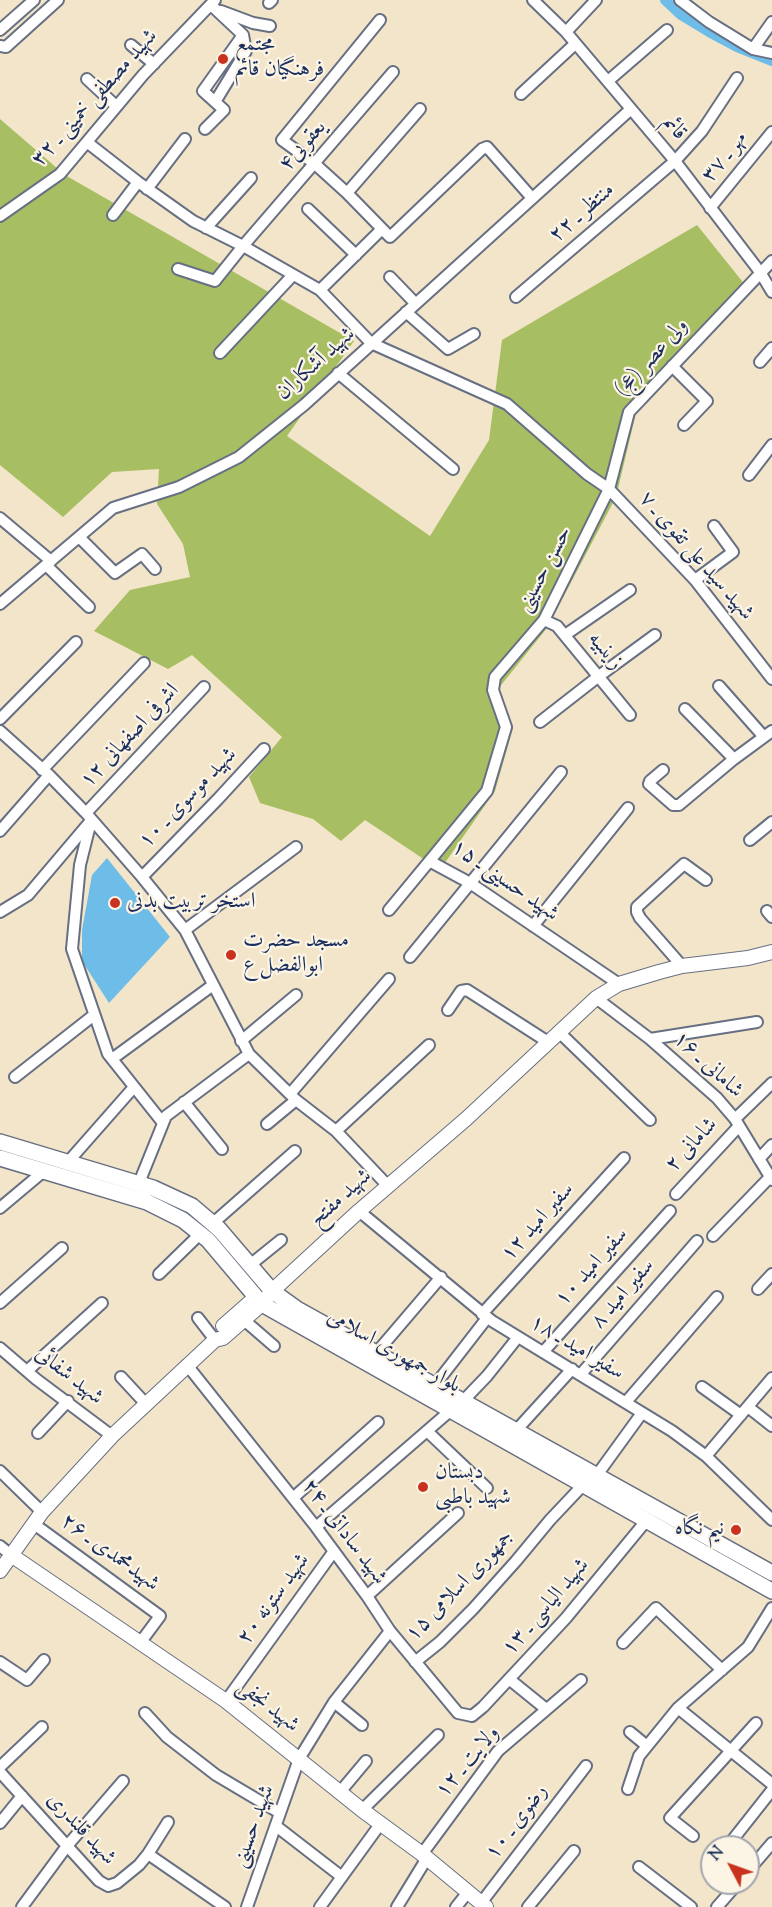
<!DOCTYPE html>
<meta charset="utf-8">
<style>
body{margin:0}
#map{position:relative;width:772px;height:1907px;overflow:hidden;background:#f3e5c9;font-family:"Sorts Mill Goudy",serif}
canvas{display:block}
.north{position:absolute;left:700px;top:1835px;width:60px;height:60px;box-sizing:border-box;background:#fcf5e5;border:2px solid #a2a6af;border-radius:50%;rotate:311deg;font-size:16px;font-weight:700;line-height:24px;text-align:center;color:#1b2f5e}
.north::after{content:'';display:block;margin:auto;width:21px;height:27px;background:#c8321e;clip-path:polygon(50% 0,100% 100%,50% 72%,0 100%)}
</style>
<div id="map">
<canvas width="772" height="1907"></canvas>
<div class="north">N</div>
</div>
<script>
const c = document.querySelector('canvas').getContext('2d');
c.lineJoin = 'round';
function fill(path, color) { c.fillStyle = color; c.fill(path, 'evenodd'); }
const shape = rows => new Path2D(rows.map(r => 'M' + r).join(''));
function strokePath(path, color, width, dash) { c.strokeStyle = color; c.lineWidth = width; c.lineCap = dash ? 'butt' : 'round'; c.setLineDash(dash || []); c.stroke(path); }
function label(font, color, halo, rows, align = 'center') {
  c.font = font + ' "Sorts Mill Goudy",Amiri,serif'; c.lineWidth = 4.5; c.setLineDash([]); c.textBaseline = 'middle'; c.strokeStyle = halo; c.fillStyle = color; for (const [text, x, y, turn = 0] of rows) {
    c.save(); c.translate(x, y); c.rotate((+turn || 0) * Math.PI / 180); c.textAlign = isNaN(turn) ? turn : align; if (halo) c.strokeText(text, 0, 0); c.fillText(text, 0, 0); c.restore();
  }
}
fill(shape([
 [0,119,65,175,354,341,287,436,430,536,489,440,502,340,697,225,750,291,636,413,616,497,547,628,498,689,513,728,495,791,440,870,365,820,341,841,313,819,260,803,249,777,282,737,192,655,168,669,94,631,130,590,190,577,183,544,157,504,159,469,112,472,63,517,0,465]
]), '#a8be63');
fill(shape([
 [107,858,170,937,109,1003,82,961,82,930,92,875]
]), '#6ebde9');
strokePath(shape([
 [665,0,681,15,709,32,737,47,772,61]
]), '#6ebde9', 10);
const minor = shape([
 [533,0,566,32,675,161,760,272,772,292],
 [680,0,709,22,753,49,772,53],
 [269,3,272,0],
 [221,11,253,23,270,26],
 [380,20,282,140,315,164,347,193,390,237,482,149,487,147,532,198],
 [0,30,34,0],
 [566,32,596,0],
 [131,45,154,64],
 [0,46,6,47,58,0],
 [753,49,772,22],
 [87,79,116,106],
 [608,81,667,30],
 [521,94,575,44],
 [215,102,246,51,243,35],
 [205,129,224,110,203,91,243,35,211,5],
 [88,143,138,182,193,221,243,246,320,290,371,343,507,404,587,474,609,489,695,580,772,679],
 [147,189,185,139],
 [347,193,420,109],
 [710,208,772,132],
 [308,209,356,255],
 [113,215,138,182],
 [0,216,60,174,143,75,215,0],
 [206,228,251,178],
 [178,269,215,281,243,246,393,72],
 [390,277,415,303],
 [320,290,382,229],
 [516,297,675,161,702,131,737,78],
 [406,312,448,349,474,334],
 [220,353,293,275],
 [760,362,772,348],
 [672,366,707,401,684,425],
 [338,373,453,469],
 [749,475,772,445],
 [0,518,51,561],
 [79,537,115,573,142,554,155,569],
 [46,565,89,607],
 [695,580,733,552,714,526],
 [0,604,113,508,179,487,239,457,304,405,631,109],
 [544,620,557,626,630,715],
 [565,635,630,590],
 [719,686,764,737],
 [685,709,734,759],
 [0,719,76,642],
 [540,722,599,676,655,635],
 [0,731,49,775,86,813,142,877,185,930,249,1054,296,1100,336,1131,388,1186],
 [42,770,144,663],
 [663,770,650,781,649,784,673,805,679,805,734,759,772,731],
 [86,813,204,687],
 [91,821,80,865,72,949,108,1054,163,1123],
 [0,831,49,775],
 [750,840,772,822],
 [142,877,218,799,264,749],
 [389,910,432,858],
 [767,911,772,917],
 [0,912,28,895,89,823],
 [533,926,628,808],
 [185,930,296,847],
 [410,957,561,772],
 [682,966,640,918,637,912,637,907,684,864,706,880],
 [619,984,470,883,433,863,432,858,487,791,506,727,493,690,495,677,544,620,609,489,629,412,772,261],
 [596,998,650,1039,717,1098,735,1119,772,1180],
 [448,1010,461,991,467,990,548,1042],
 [559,1032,650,1120],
 [650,1039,757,1022],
 [241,1041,296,995],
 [112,1059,213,985],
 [15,1077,94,1015],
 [290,1094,389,979],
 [184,1102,222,1149],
 [735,1119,772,1083],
 [267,1124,296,1100],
 [336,1131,429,1045],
 [759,1159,772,1145],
 [68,1162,134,1087],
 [139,1183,166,1116,249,1054],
 [676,1194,739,1126],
 [0,1208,44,1171],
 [359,1211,492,1321,672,1431,706,1456,772,1520],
 [212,1224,295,1151],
 [713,1236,770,1177],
 [250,1265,281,1240],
 [159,1274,200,1234],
 [758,1289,772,1274],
 [0,1303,62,1248],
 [482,1314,624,1158],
 [198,1318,215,1340],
 [244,1320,274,1346],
 [0,1348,36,1379,112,1436],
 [544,1351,670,1211],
 [377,1352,441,1277],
 [187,1365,316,1527,367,1596,390,1631,458,1713,472,1716,483,1707,566,1618,646,1521],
 [27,1371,102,1303],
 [581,1374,697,1241],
 [121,1377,146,1404],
 [435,1385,487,1318],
 [702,1387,741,1415],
 [463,1401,487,1376,518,1337],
 [626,1402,717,1297],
 [748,1407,772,1426],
 [427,1431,487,1488],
 [38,1433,68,1401],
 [512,1435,572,1369],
 [706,1456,772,1378],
 [0,1471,42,1512],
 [597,1475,642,1413],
 [293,1498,378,1422],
 [34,1524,160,1616,140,1643],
 [316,1527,450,1411],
 [0,1546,11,1555],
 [367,1596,458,1513],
 [623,1643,656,1608,722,1670],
 [0,1662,27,1680,44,1660],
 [415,1662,440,1642,473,1609,516,1561,550,1520,583,1485],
 [509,1679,546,1709],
 [226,1701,334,1551],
 [334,1702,362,1725],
 [678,1708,772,1784],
 [145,1713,167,1737,216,1775,280,1813],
 [630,1732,647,1746],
 [0,1767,42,1727],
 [0,1772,99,1881,108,1886,117,1883,139,1865,148,1854,225,1907],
 [628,1789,639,1756,678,1708,748,1647,772,1608],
 [340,1792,366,1761],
 [362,1810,438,1735],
 [0,1823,22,1796],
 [276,1826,342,1877],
 [693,1836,670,1818,756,1723],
 [727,1847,772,1790],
 [148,1854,168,1822],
 [422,1854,498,1751,581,1680],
 [639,1867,691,1907],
 [748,1871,772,1843],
 [481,1903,586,1766],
 [22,1907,67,1846,123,1781],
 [247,1907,299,1759,334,1702,390,1631],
 [320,1907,381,1823],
 [397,1907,427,1858],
 [456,1907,468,1892],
 [528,1907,574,1851],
 [717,1907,738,1883]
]);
const tertiary = shape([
 [223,1326,256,1297],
 [11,1555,226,1701,362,1810,422,1854,486,1907],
 [0,1571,42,1512,112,1436,215,1340,223,1338,262,1304,272,1291,359,1211,466,1119,596,998,619,984,659,972,682,966,748,958,772,952]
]);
const secondary = shape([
 [0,1142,153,1188,192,1206,219,1229,272,1291,297,1309,772,1573],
 [0,1158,147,1202,183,1220,208,1240,262,1304,772,1591]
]);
strokePath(minor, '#676f83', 14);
strokePath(tertiary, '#676f83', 16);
strokePath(secondary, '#676f83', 18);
strokePath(minor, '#fff', 10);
strokePath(tertiary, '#fff', 14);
strokePath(secondary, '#fff', 15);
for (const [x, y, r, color] of [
 [223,59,6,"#c8321e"],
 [115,903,6,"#c8321e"],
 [231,955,6,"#c8321e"],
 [423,1487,6,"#c8321e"],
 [736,1530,6,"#c8321e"]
]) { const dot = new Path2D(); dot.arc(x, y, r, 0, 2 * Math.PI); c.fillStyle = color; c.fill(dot); strokePath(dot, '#fcf5e5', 2); }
label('22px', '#1b2f5e', '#fcf5e5', [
 ["مجتمع",235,46],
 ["فرهنگیان قائم",235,71],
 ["استخر تربیت بدنی",127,903],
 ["مسجد حضرت",243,942],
 ["ابوالفضل ع",243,967],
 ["دبستان",435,1474],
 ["شهید باطبی",435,1499],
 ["نیم نگاه",724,1530,"right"]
], 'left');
label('22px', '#1b2f5e', '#fcf5e5', [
 ["شهید مصطفی خمینی ـ ۳۲",96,99,-48],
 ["قائم",673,129,50],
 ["یعقوبی۴",304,147,-49],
 ["مهر ـ ۳۷",726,158,-51],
 ["منتظر ـ ۲۲",583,214,-41],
 ["ولی عصر (عج)",653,359,-48],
 ["شهید آشکاران",317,365,-42],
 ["شهید سید علی تقوی ـ ۷",695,557,49],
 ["حسن حسینی",546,570,-62],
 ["زینبیه",604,652,50],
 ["اشرفی اصفهانی ۱۲",131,737,-47],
 ["شهید موسوی ـ ۱۰",189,799,-46],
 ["شهید حسینی ـ ۱۵",504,882,35],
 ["شامانی ـ ۱۶",707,1066,43],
 ["شامانی ۲",693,1146,-47],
 ["شهید مفتح",342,1199,-42],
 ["سفیر امید ۱۲",539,1223,-48],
 ["سفیر امید ۱۰",593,1268,-48],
 ["سفیر امید ۸",624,1295,-49],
 ["سفیر امید ـ ۱۸",576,1349,31],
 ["بلوار جمهوری اسلامی",393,1353,29],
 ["شهید شفائی",68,1377,38],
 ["شهید ساداتی ـ ۲۴",343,1533,53],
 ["شهیدمحمدی ـ ۲۶",109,1554,36],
 ["جمهوری اسلامی ۱۵",461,1587,-46],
 ["شهید ستونه ۲۰",275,1600,-54],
 ["شهید الیاسی ـ ۱۳",547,1608,-49],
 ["شهید نجفی",267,1707,38],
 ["ولایت ـ ۱۲",469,1763,-50],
 ["رضوی ـ ۱۰",518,1823,-53],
 ["شهید حسینی",255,1827,-70],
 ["شهید قلندری",80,1830,47]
]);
</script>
